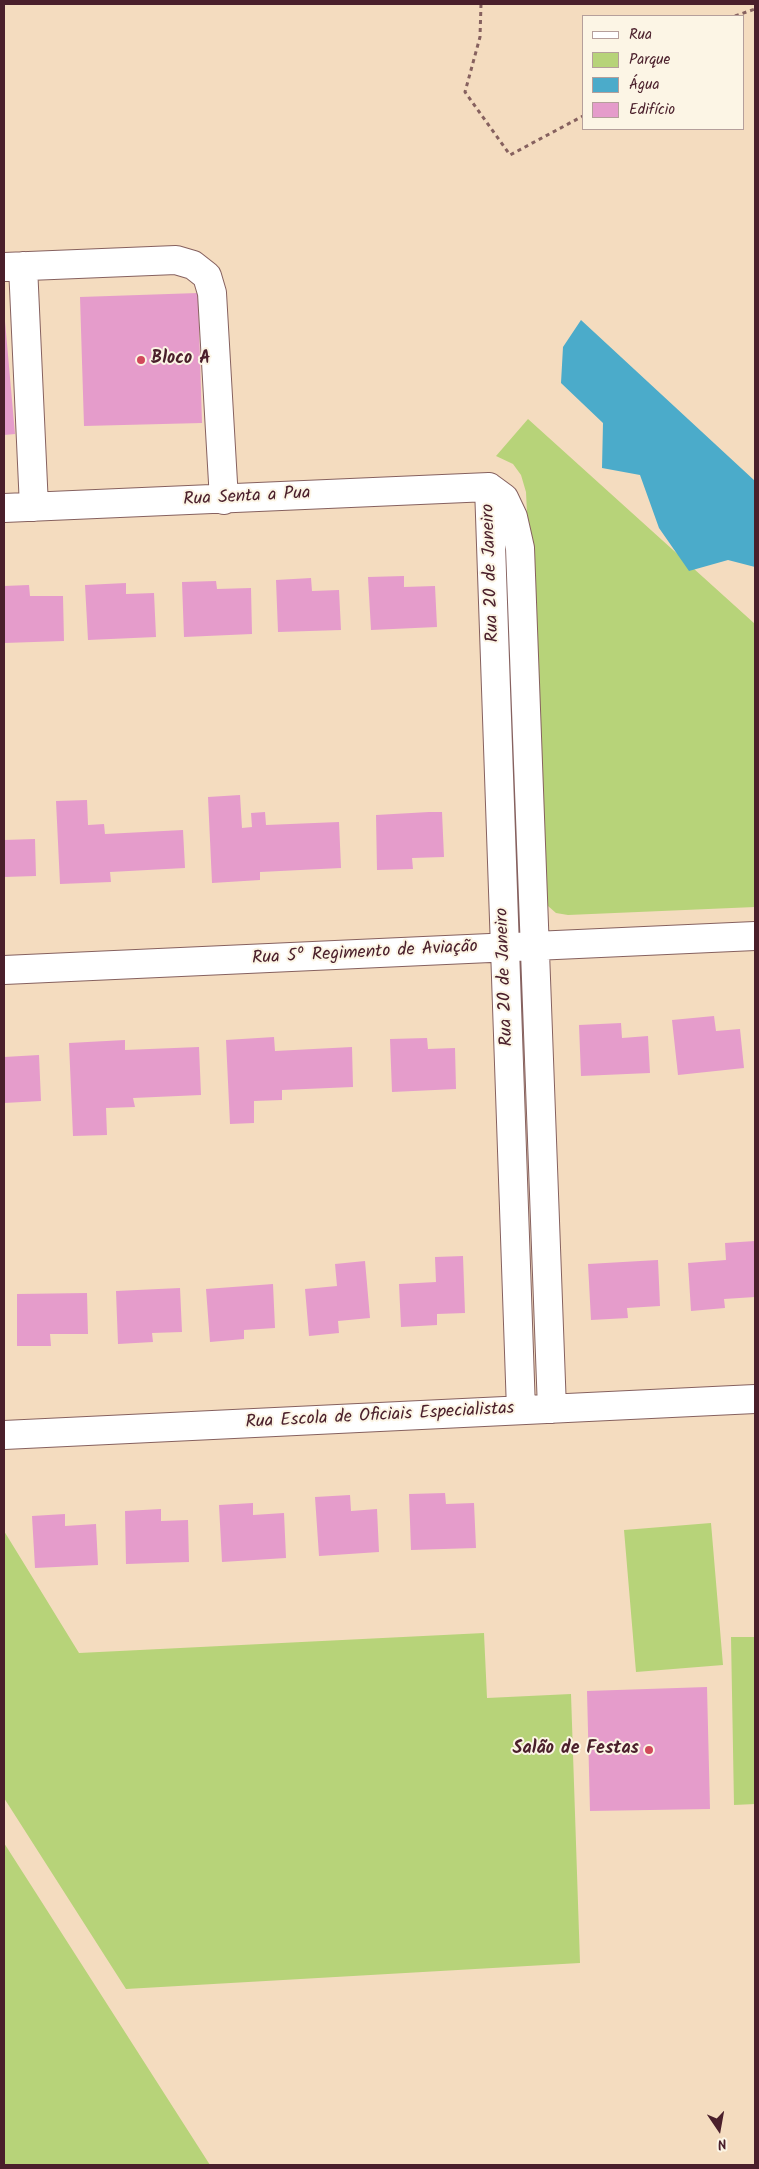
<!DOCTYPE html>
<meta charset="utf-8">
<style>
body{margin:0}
#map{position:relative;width:759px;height:2169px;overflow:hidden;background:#f4dcbf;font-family:Kalam,sans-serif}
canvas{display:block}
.frame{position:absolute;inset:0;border:5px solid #4a1f2b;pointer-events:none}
.legend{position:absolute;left:582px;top:15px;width:162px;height:115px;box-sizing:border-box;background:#fcf5e5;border:1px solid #b59f9b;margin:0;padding:6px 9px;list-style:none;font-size:15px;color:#4a1f2b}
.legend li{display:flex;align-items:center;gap:10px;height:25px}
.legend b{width:25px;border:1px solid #b59f9b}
.north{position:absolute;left:694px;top:2104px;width:50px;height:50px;-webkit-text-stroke:4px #fcf5e5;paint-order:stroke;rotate:168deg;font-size:14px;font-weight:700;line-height:20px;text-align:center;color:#4a1f2b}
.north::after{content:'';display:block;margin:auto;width:18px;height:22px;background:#4a1f2b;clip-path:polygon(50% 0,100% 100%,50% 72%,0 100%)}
</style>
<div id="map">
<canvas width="759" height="2169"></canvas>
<div class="frame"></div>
<ul class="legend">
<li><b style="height:6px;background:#fff"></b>Rua</li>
<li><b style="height:14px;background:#b7d379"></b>Parque</li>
<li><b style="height:14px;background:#4babca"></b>Água</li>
<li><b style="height:14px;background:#e59ccb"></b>Edifício</li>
</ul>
<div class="north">N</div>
</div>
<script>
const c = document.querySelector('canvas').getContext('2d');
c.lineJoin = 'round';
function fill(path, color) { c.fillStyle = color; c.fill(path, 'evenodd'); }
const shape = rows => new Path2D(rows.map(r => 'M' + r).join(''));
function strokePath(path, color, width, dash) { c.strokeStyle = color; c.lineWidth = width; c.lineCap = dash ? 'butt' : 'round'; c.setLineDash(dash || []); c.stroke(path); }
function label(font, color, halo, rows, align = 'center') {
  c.font = font + ' Kalam,sans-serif'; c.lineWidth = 4; c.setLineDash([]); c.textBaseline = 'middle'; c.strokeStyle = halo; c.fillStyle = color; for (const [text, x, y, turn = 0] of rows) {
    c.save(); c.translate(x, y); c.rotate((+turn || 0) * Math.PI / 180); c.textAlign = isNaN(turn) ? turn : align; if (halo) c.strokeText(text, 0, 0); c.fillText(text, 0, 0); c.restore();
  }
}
fill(shape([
 [528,419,755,624,755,907,568,915,556,913,548,906,545,897,526,492,521,475,513,464,496,456],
 [711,1523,723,1665,636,1672,624,1530],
 [4,1531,79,1653,484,1633,487,1698,571,1694,580,1963,126,1989,4,1798],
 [731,1637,755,1637,755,1804,734,1805],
 [4,1843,210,2165,4,2165]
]), '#b7d379');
fill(shape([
 [581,320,755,481,755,567,728,560,689,571,659,528,640,475,602,468,603,423,561,383,563,347]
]), '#4babca');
fill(shape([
 [198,293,202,423,84,426,80,297],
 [4,310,15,434,4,435],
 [404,576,404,587,435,586,437,627,371,630,368,577],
 [311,578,312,591,339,590,341,630,278,632,276,580],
 [216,581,217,589,251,588,252,634,184,637,182,582],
 [126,583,126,594,154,593,156,637,88,640,85,585],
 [29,585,30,596,63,596,64,641,4,643,4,586],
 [240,795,242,828,252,827,251,813,265,812,266,825,339,822,341,868,260,872,260,880,212,883,208,797],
 [87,800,88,825,104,824,105,834,183,830,185,868,110,872,111,882,60,884,56,801],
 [429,812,442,812,444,857,412,858,413,869,377,870,376,815],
 [35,839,36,876,4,877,4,840],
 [714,1016,716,1031,740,1029,744,1068,678,1075,672,1020],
 [621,1023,622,1038,648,1036,650,1073,581,1076,579,1025],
 [274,1037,275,1051,352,1047,353,1087,282,1090,282,1100,254,1101,254,1123,230,1124,226,1040],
 [427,1038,428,1049,455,1048,456,1089,392,1092,390,1039],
 [125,1040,125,1050,199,1047,201,1095,133,1098,135,1107,106,1108,107,1135,73,1136,69,1043],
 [39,1055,41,1101,4,1103,4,1057],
 [755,1241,755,1297,724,1299,725,1308,691,1311,688,1263,726,1260,725,1243],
 [463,1256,465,1313,437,1314,437,1325,401,1327,399,1284,436,1282,435,1257],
 [658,1260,660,1306,627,1308,628,1318,591,1320,588,1264],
 [365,1261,370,1318,338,1321,339,1333,309,1336,305,1289,337,1286,335,1264],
 [273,1284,275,1328,244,1330,244,1339,210,1342,206,1289],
 [180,1288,182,1332,152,1333,153,1342,118,1344,116,1291],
 [87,1293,88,1334,50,1334,51,1346,17,1346,17,1294],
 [445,1493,446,1504,474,1503,476,1548,411,1550,409,1494],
 [350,1495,351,1511,377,1509,379,1552,319,1556,315,1497],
 [253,1503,253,1515,284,1513,286,1558,222,1562,219,1505],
 [161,1509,161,1521,188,1520,189,1562,126,1564,125,1511],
 [65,1514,65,1526,96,1524,98,1565,35,1568,32,1516],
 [707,1687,710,1809,590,1811,587,1691]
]), '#e59ccb');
const minor = shape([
 [23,266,34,507],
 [4,267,176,260,193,265,207,276,212,293,224,500],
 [489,487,504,498,513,517,520,548,552,1409],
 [489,487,521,1410],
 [4,508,489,487],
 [4,970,755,936],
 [4,1435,755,1399]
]);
strokePath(minor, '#86615f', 30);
strokePath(shape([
 [481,4,480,37,465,92,510,155,583,116],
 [735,16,755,9]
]), '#86615f', 3, [4, 4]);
strokePath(minor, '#fff', 28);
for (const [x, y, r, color] of [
 [141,360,5,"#d1495b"],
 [649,1750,5,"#d1495b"]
]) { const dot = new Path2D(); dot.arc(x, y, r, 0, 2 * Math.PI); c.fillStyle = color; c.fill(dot); strokePath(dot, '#fcf5e5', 2); }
label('bold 18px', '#4a1f2b', '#fcf5e5', [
 ["Bloco A",151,360],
 ["Salão de Festas",639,1750,"right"]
], 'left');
label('18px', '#4a1f2b', '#fcf5e5', [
 ["Rua Senta a Pua",247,498,-3],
 ["Rua 20 de Janeiro",492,573,-92],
 ["Rua 5º Regimento de Aviação",365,954,-3],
 ["Rua 20 de Janeiro",506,977,-92],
 ["Rua Escola de Oficiais Especialistas",380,1417,-3]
]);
</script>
